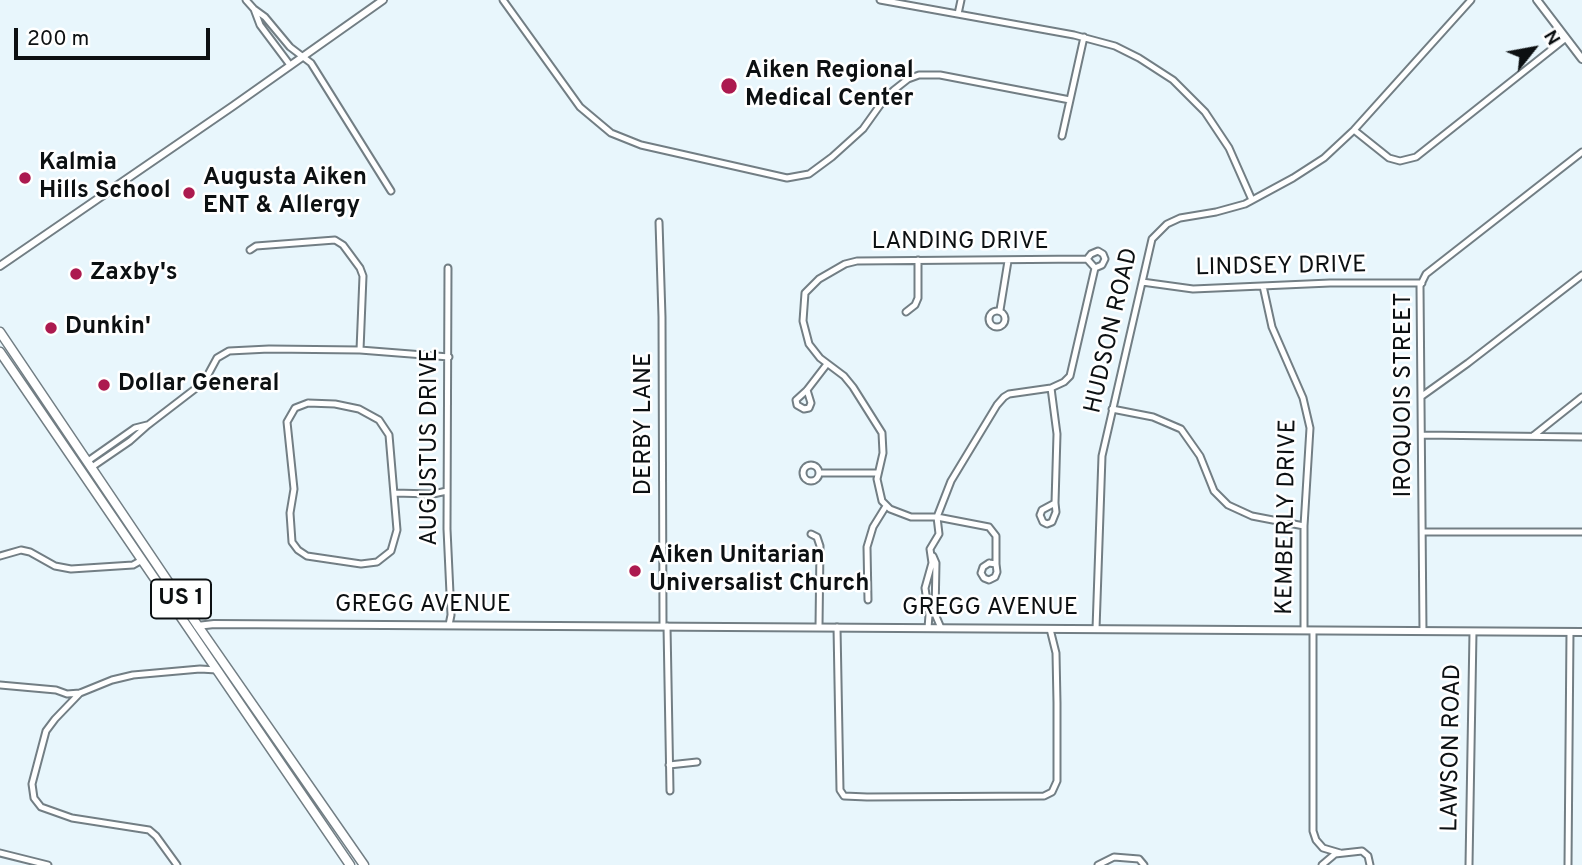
<!DOCTYPE html>
<style>
body{margin:0}
#map{position:relative;width:1582px;height:865px;overflow:hidden;background:#e8f6fc;font-family:Overpass,sans-serif}
canvas{display:block}
.north{position:absolute;left:1498px;top:14px;width:70px;height:70px;-webkit-text-stroke:5px #fff;paint-order:stroke;rotate:59deg;font-size:19px;font-weight:700;line-height:28px;text-align:center;color:#0c1012}
.north::after{content:'';display:block;margin:auto;width:24px;height:32px;background:#0c1012;clip-path:polygon(50% 0,100% 100%,50% 72%,0 100%)}
.scale{position:absolute;left:14px;top:28px;width:196px;height:32px;box-sizing:border-box;border:4px solid #0c1012;border-top:0;padding-left:9px;font-size:21px;line-height:24px;white-space:nowrap;color:#0c1012;-webkit-text-stroke:5px #fff;paint-order:stroke}
</style>
<div id="map">
<canvas width="1582" height="865"></canvas>
<div class="north">N</div>
<div class="scale">200 m</div>
</div>
<script>
const c = document.querySelector('canvas').getContext('2d');
c.lineJoin = 'round';
const shape = rows => new Path2D(rows.map(r => 'M' + r).join(''));
function strokePath(path, color, width, dash) { c.strokeStyle = color; c.lineWidth = width; c.lineCap = dash ? 'butt' : 'round'; c.setLineDash(dash || []); c.stroke(path); }
function label(font, color, halo, rows, align = 'center') {
  c.font = font + ' Overpass,sans-serif'; c.lineWidth = 5; c.setLineDash([]); c.textBaseline = 'middle'; c.strokeStyle = halo; c.fillStyle = color; for (const [text, x, y, turn = 0] of rows) {
    c.save(); c.translate(x, y); c.rotate((+turn || 0) * Math.PI / 180); c.textAlign = isNaN(turn) ? turn : align; if (halo) c.strokeText(text, 0, 0); c.fillText(text, 0, 0); c.restore();
  }
}
const minor = shape([
 [246,0,254,9,265,17,290,47,311,63,391,191],
 [503,0,580,107,611,133,641,145,787,178,809,174,832,157,863,129,883,101,894,90,908,79,919,75,940,75,1070,100],
 [880,0,1074,35,1115,46,1139,58,1173,80,1205,112,1229,148,1252,200],
 [254,9,260,25,290,65],
 [958,14,961,0],
 [1354,130,1389,158,1400,161,1416,157,1566,38],
 [1062,136,1084,37],
 [659,222,662,317,663,626],
 [250,250,256,246,335,240,343,245,360,268,363,276,360,350],
 [448,268,447,529,451,615,449,625],
 [1142,282,1193,289,1330,283,1422,283],
 [1263,286,1272,327,1303,398,1310,428,1304,526,1304,630],
 [1000,310,1008,261],
 '989 319a8 8 0 1 1 16 0a8 8 0 1 1-16 0Z',
 [906,312,915,305,918,298,918,260],
 [1051,388,1057,434,1055,503],
 [807,390,811,403,809,408,804,409,797,405,796,400,807,390],
 [807,390,827,364],
 [1422,396,1468,363,1582,275],
 [308,403,335,404,359,409,379,420,389,435,397,530,391,551,377,562,361,564,307,556,298,550,292,542,290,513,294,489,287,422,295,408,308,403],
 [1112,409,1153,417,1181,429,1200,456,1214,491,1228,505,1252,516,1304,526],
 [1422,435,1582,437],
 [1533,436,1582,397],
 [88,461,135,428,147,425],
 '803 473a8 8 0 1 1 16 0a8 8 0 1 1-16 0Z',
 [92,467,130,441,148,425,204,382,217,358,229,351,269,349,360,350,449,357],
 [820,473,877,473],
 [394,493,433,494,447,491],
 [1055,503,1056,512,1052,522,1047,524,1043,522,1040,515,1042,510,1055,503],
 [1423,532,1582,532],
 [811,534,817,537,820,546,819,627],
 [0,556,21,550,30,552,55,566,71,569,133,565,142,560],
 [933,556,936,563,935,614,941,628],
 [989,563,996,564,997,572,995,577,989,580,984,578,981,573,983,567,989,563],
 [996,564,996,536,989,527,937,517,911,517,890,509,882,501,877,479,883,453,882,433,853,387,844,376,820,358,809,344,803,321,805,293,819,279,845,264,857,261,1087,259],
 [868,600,867,547,873,527,886,506],
 [667,626,670,791],
 [837,627,840,790,844,796,867,797,1044,796,1052,792,1057,781,1057,703,1056,653,1050,629],
 [928,628,929,615,925,588,932,563,930,549,939,534,937,517,951,481,997,405,1004,397,1009,394,1051,388,1064,382,1070,376,1095,268,1102,265,1105,259,1103,254,1098,251,1091,254,1087,259,1095,268],
 [1096,629,1102,456,1152,239,1167,224,1180,218,1216,212,1245,204,1293,178,1324,158,1354,130,1471,0],
 [1313,631,1313,831,1316,840,1323,848,1340,853],
 [1423,631,1420,286,1426,274,1582,152],
 [0,685,56,690,67,694,80,693,112,680,133,675,200,669,217,670],
 [80,693,55,719,46,731,32,784,34,798,41,807,72,818,149,830,156,836,177,865],
 [669,765,697,762],
 [0,853,48,865],
 [1098,865,1114,857,1139,859,1144,865],
 [1322,865,1335,854,1362,851,1368,856,1370,865],
 [1469,865,1473,632],
 [1568,865,1570,632]
]);
const tertiary = shape([
 [1537,0,1582,59],
 [0,266,233,106,383,0],
 [197,626,214,624,1582,632]
]);
const primary = shape([
 [0,332,198,626,364,865],
 [0,352,350,865]
]);
strokePath(minor, '#727e84', 9);
strokePath(tertiary, '#727e84', 10);
strokePath(primary, '#727e84', 11);
strokePath(minor, '#fff', 5);
strokePath(tertiary, '#fff', 6);
strokePath(primary, '#fff', 8);
for (const [x, y, r, color] of [
 [729,86,9,"#ac1a4f"],
 [25,178,7,"#ac1a4f"],
 [189,193,7,"#ac1a4f"],
 [76,274,7,"#ac1a4f"],
 [51,328,7,"#ac1a4f"],
 [104,385,7,"#ac1a4f"],
 [635,571,7,"#ac1a4f"]
]) { const dot = new Path2D(); dot.arc(x, y, r, 0, 2 * Math.PI); c.fillStyle = color; c.fill(dot); strokePath(dot, '#fff', 2.5); }
for (const [x, y, w] of [
 [181,599,60]
]) { const box = new Path2D(); box.roundRect(x - w / 2, y - 19.5, w, 39, 5); c.fillStyle = '#fff'; c.fill(box); strokePath(box, '#0c1012', 2); }
label('bold 23px', '#0c1012', null, [
 ["US 1",181,599]
]);
label('bold 24px', '#0c1012', '#fff', [
 ["Aiken Regional",745,72],
 ["Medical Center",745,100],
 ["Kalmia",39,164],
 ["Hills School",39,192],
 ["Augusta Aiken",203,179],
 ["ENT & Allergy",203,207],
 ["Zaxby's",90,274],
 ["Dunkin'",65,328],
 ["Dollar General",118,385],
 ["Aiken Unitarian",649,557],
 ["Universalist Church",649,585]
], 'left');
label('24px', '#0c1012', '#fff', [
 ["LANDING DRIVE",960,243],
 ["LINDSEY DRIVE",1281,268,-1],
 ["HUDSON ROAD",1113,331,-77],
 ["IROQUOIS STREET",1405,395,-90],
 ["DERBY LANE",645,424,-90],
 ["AUGUSTUS DRIVE",431,447,-90],
 ["KEMBERLY DRIVE",1288,517,-89],
 ["GREGG AVENUE",423,606],
 ["GREGG AVENUE",990,609],
 ["LAWSON ROAD",1453,748,-89]
]);
</script>
